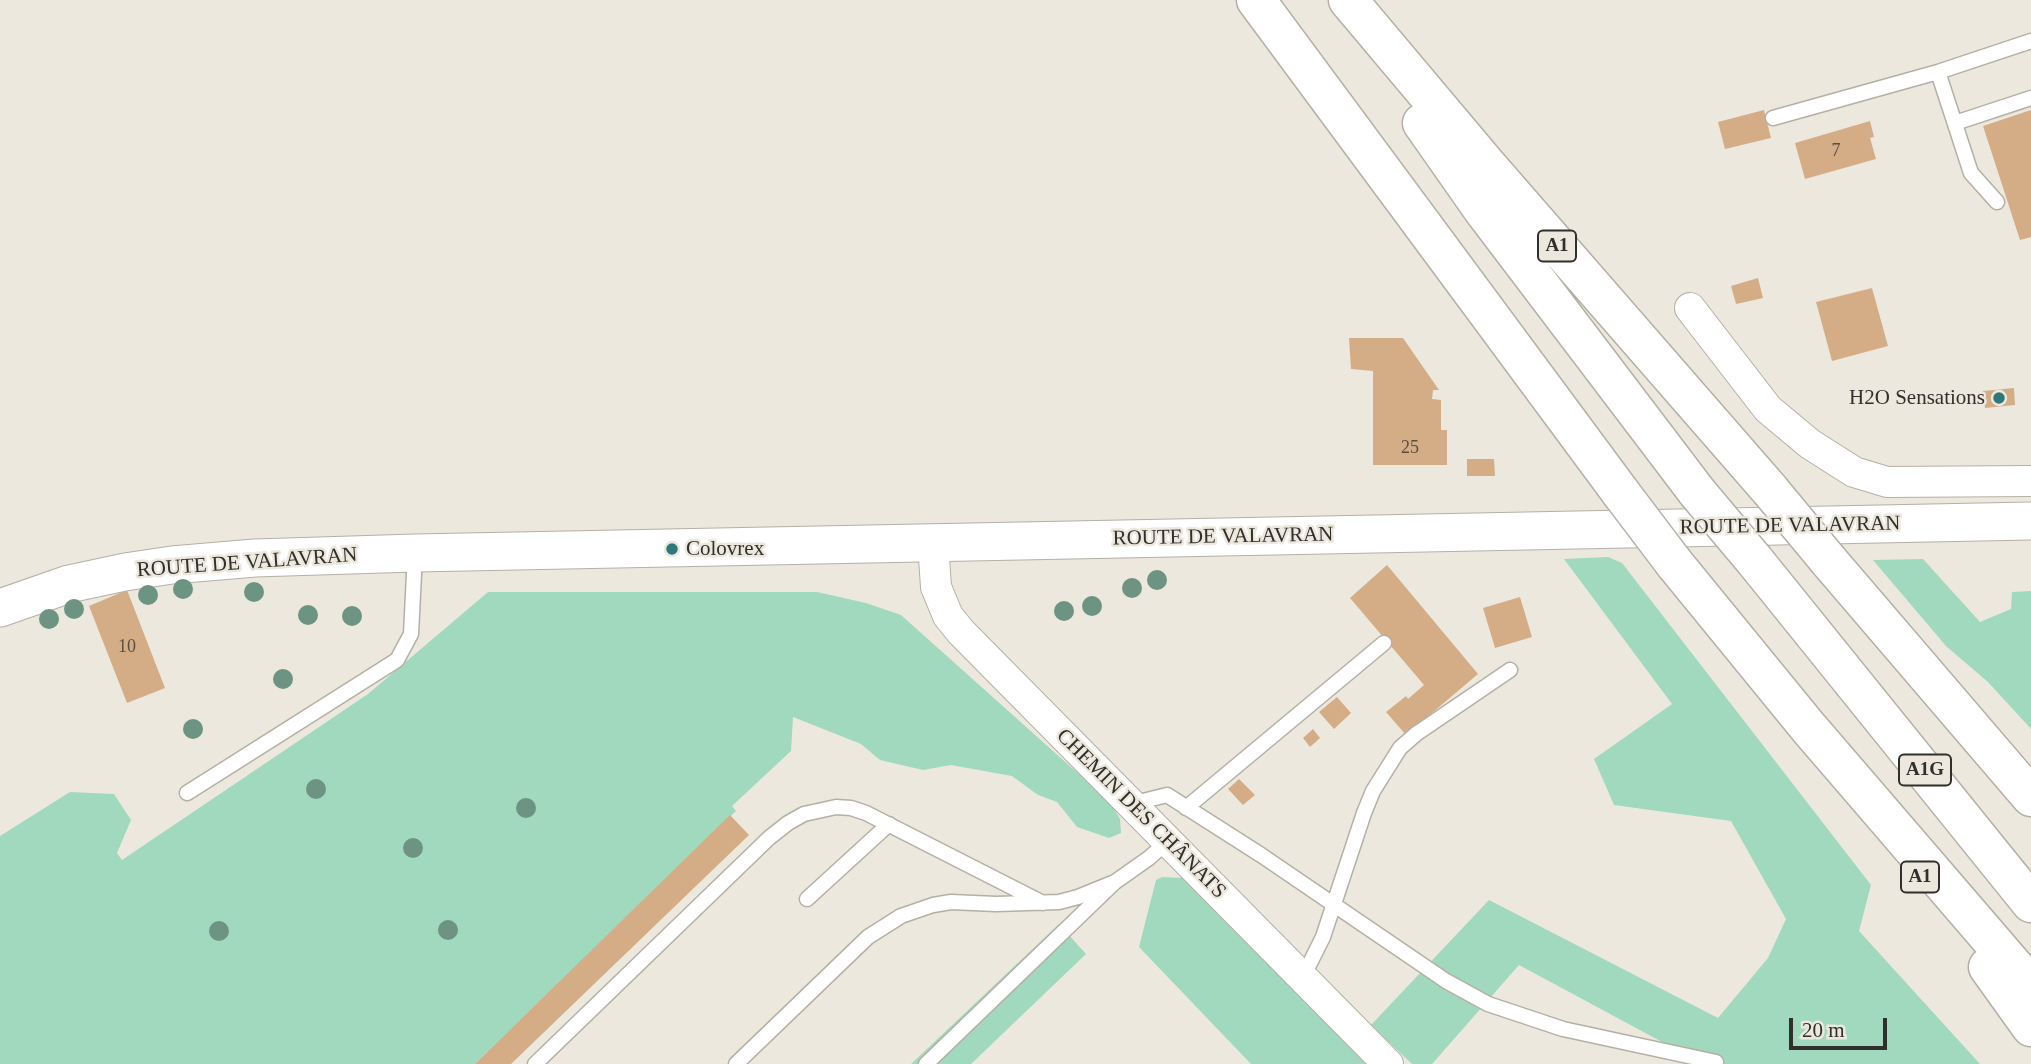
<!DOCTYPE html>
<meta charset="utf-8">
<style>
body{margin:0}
#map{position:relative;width:2031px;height:1064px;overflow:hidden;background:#ece8dd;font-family:"Times New Roman",serif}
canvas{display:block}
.scale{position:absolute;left:1789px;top:1018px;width:98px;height:32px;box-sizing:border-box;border:4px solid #302f2b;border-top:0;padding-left:9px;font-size:21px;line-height:24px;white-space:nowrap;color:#302f2b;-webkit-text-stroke:5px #ece8dd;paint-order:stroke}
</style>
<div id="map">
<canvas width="2031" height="1064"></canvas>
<div class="scale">20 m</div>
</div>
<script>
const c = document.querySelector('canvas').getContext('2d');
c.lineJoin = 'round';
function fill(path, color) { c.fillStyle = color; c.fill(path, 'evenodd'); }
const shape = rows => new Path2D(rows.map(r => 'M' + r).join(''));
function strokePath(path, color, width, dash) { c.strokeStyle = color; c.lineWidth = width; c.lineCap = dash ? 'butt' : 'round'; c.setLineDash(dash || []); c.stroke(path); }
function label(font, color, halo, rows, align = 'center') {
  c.font = font + ' "Times New Roman",serif'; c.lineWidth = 5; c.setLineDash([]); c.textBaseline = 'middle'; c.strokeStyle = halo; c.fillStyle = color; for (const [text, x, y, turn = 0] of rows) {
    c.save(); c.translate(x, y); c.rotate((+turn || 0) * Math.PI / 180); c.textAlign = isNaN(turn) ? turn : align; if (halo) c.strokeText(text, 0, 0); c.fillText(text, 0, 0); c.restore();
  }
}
fill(shape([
 [1608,557,1622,563,1871,885,1859,931,1980,1064,1703,1064,1519,965,1432,1064,1412,1064,1371,1025,1489,900,1718,1018,1768,958,1786,919,1731,821,1614,805,1594,759,1672,704,1564,559],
 [1923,559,1980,622,2011,609,2012,592,2031,591,2031,729,1988,682,1946,646,1873,560],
 [488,592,817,592,866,603,901,615,1110,802,1120,819,1121,833,1109,838,1077,827,1057,802,1038,795,1012,776,951,765,923,770,880,760,861,744,793,717,791,751,732,806,736,811,475,1064,0,1064,0,836,70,792,114,794,131,820,117,853,122,860,368,694],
 [1162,877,1185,878,1370,1064,1251,1064,1139,947,1156,880],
 [1059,924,1086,954,971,1064,911,1064]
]), '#a1d9be');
fill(shape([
 [1764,110,1771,138,1725,149,1718,122],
 [2031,110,2031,237,2020,240,1983,126],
 [1870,121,1874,137,1870,138,1876,159,1805,179,1795,143],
 [1758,278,1763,298,1736,304,1731,286],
 [1872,288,1888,346,1832,361,1816,302],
 [1349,338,1403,338,1439,390,1433,390,1432,399,1441,400,1441,430,1447,430,1447,465,1373,465,1373,371,1351,369],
 [2014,388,2015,405,1985,408,1983,391],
 [1467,459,1494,459,1495,476,1467,476],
 [1387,565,1478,674,1406,735,1386,712,1406,696,1408,699,1424,685,1350,598],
 [127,590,165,688,127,703,89,606],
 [1520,597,1532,637,1495,648,1483,608],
 [1337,697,1351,713,1334,729,1319,712],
 [1313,729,1320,738,1310,747,1303,738],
 [1239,779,1255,795,1243,805,1228,789],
 [730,815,749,835,511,1064,475,1064]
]), '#d4ad87');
const service = shape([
 [1938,72,1971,173,1997,202],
 [1773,118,1938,72,2031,41],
 [1955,123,2031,98],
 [187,793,397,660,411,634,415,554],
 [1131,804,1167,795,1261,855,1446,981,1488,1004,1563,1029,1716,1062],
 [1186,808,1384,643],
 [807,899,889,824],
 [1303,977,1323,937,1364,813,1373,791,1400,748,1416,734,1510,670],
 [535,1064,769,838,788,823,804,814,836,807,851,808,866,813,1043,903],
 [736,1064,868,937,901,916,933,905,951,902,996,904,1059,902,1078,897,1115,882],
 [926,1064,1115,882,1149,858,1168,841]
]);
const minor = shape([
 [1690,308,1768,409,1810,444,1854,472,1887,482,2031,481],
 [933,543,936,587,948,616,961,632,1388,1064]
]);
const tertiary = shape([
 [0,608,69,584,125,572,172,565,255,558,415,553,2031,521]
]);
const motorway = shape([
 [1256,0,1621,493],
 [1348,0,1486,164,1770,490],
 [1422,123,1483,210,1697,492],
 [1828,560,2031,797],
 [1755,561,2031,903],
 [1674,563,1808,727,2031,986],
 [1988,967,2031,1027]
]);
strokePath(service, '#b4b0a6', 17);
strokePath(minor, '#b4b0a6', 32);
strokePath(tertiary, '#b4b0a6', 39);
strokePath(motorway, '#b4b0a6', 41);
strokePath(service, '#fff', 14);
strokePath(minor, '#fff', 30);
strokePath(tertiary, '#fff', 37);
strokePath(motorway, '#fff', 38);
const motorwayBridge = shape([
 [1770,490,1828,560],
 [1697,492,1755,561],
 [1621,493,1674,563]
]);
strokePath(motorwayBridge, '#b4b0a6', 41, []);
strokePath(motorwayBridge, '#fff', 38);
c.fillStyle = '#6d9482';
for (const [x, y] of [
 [1157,580],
 [1132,588],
 [183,589],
 [254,592],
 [148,595],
 [1092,606],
 [74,609],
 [1064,611],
 [308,615],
 [352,616],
 [49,619],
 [283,679],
 [193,729],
 [316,789],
 [526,808],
 [413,848],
 [448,930],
 [219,931]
]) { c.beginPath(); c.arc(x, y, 10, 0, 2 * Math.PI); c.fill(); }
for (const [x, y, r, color] of [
 [1999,398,7,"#2e7879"],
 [672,549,7,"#2e7879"]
]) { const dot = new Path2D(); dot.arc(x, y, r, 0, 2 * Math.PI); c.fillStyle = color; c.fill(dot); strokePath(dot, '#ece8dd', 2.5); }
label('18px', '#594e42', null, [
 ["7",1836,151],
 ["25",1410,448],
 ["10",127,647]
]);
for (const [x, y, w] of [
 [1557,246,38],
 [1925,770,52],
 [1920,877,38]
]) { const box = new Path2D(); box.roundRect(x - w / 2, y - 15.5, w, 31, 5); c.fillStyle = '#ece8dd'; c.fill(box); strokePath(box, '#302f2b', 2); }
label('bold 19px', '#302f2b', null, [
 ["A1",1557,246],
 ["A1G",1925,770],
 ["A1",1920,877]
]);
label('21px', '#302f2b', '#ece8dd', [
 ["H2O Sensations",1985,398],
 ["Colovrex",686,549,"left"]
], 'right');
label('21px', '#302f2b', '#ece8dd', [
 ["ROUTE DE VALAVRAN",1790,526,-1],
 ["ROUTE DE VALAVRAN",1223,537,-1],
 ["ROUTE DE VALAVRAN",247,563,-4],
 ["CHEMIN DES CHÂNATS",1141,814,45]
]);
</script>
